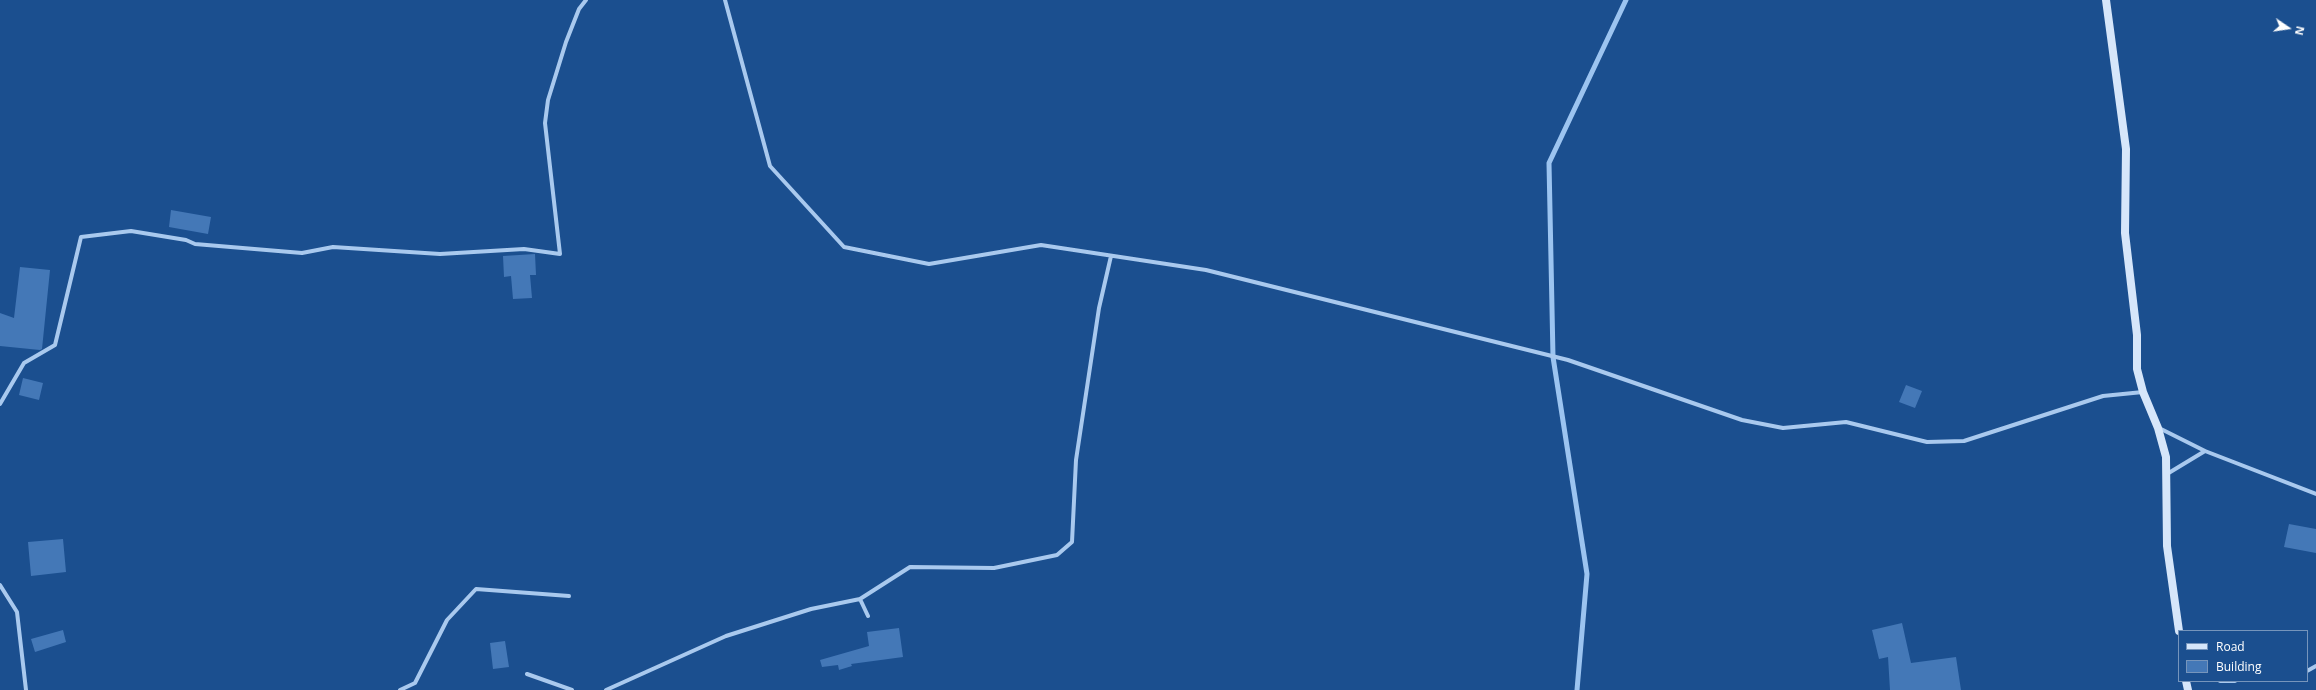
<!DOCTYPE html>
<style>
body{margin:0}
#map{position:relative;width:2316px;height:690px;overflow:hidden;background:#1b4f8f;font-family:"Open Sans",sans-serif}
canvas{display:block}
.legend{position:absolute;left:2178px;top:630px;width:130px;height:52px;box-sizing:border-box;background:#1b4f8f;border:1px solid #7695bc;margin:0;padding:5px 7px;list-style:none;font-size:12px;color:#fff}
.legend li{display:flex;align-items:center;gap:8px;height:20px}
.legend b{width:20px;border:1px solid #7695bc}
.north{position:absolute;left:2268px;top:8px;width:40px;height:40px;-webkit-text-stroke:3px #1b4f8f;paint-order:stroke;rotate:103deg;font-size:11px;font-weight:700;line-height:16px;text-align:center;color:#fff}
.north::after{content:'';display:block;margin:auto;width:14px;height:18px;background:#fff;clip-path:polygon(50% 0,100% 100%,50% 72%,0 100%)}
</style>
<div id="map">
<canvas width="2316" height="690"></canvas>
<ul class="legend">
<li><b style="height:5px;background:#d6e6fa"></b>Road</li>
<li><b style="height:11px;background:#4478b7"></b>Building</li>
</ul>
<div class="north">N</div>
</div>
<script>
const c = document.querySelector('canvas').getContext('2d');
c.lineJoin = 'round';
const shape = rows => new Path2D(rows.map(r => 'M' + r).join(''));
function strokePath(path, color, width, dash) { c.strokeStyle = color; c.lineWidth = width; c.lineCap = dash ? 'butt' : 'round'; c.setLineDash(dash || []); c.stroke(path); }
function fill(path, color) { c.fillStyle = color; c.fill(path, 'evenodd'); }
strokePath(shape([
 [1577,690,1587,574,1553,357,1549,163,1626,0]
]), '#9cc4f0', 5);
fill(shape([
 [171,210,211,217,208,234,169,227],
 [535,254,536,275,530,275,532,298,513,299,511,276,504,277,503,256],
 [20,267,50,270,42,349,40,350,0,346,0,313,14,318],
 [23,378,43,383,39,400,19,395],
 [1906,385,1922,391,1915,408,1899,402],
 [2289,524,2316,529,2316,553,2284,547],
 [63,539,66,572,31,576,28,542],
 [1902,623,1911,663,1956,657,1961,690,1890,690,1888,657,1879,659,1872,630],
 [899,628,903,657,851,664,852,666,839,670,838,665,822,667,820,660,869,646,867,632],
 [63,630,66,642,35,652,31,639],
 [505,641,509,667,493,669,490,643]
]), '#4478b7');
strokePath(shape([
 [725,0,770,166,844,247,929,264,1041,245,1206,270,1568,360,1742,420,1783,428,1846,422,1927,442,1964,441,2103,396,2143,392],
 [0,404,24,363,55,345,81,237,131,231,186,240,195,244,302,253,333,247,440,254,524,249,560,254,545,123,548,100,566,42,579,9,586,0],
 [2159,428,2205,451,2316,494],
 [2167,474,2205,451],
 [0,585,17,612,26,690],
 [868,616,860,599,910,567,994,568,1057,555,1072,542,1076,460,1099,308,1111,256],
 [2307,671,2316,666],
 [527,674,572,690],
 [2220,681,2235,681],
 [400,690,415,683,447,620,476,589,569,596],
 [606,690,726,636,811,609,860,599]
]), '#a9c9ee', 4);
strokePath(shape([
 [2106,0,2126,149,2125,233,2137,335,2137,369,2143,392,2158,428,2166,457,2167,546,2179,631],
 [2186,681,2188,690]
]), '#d6e6fa', 8);
</script>
